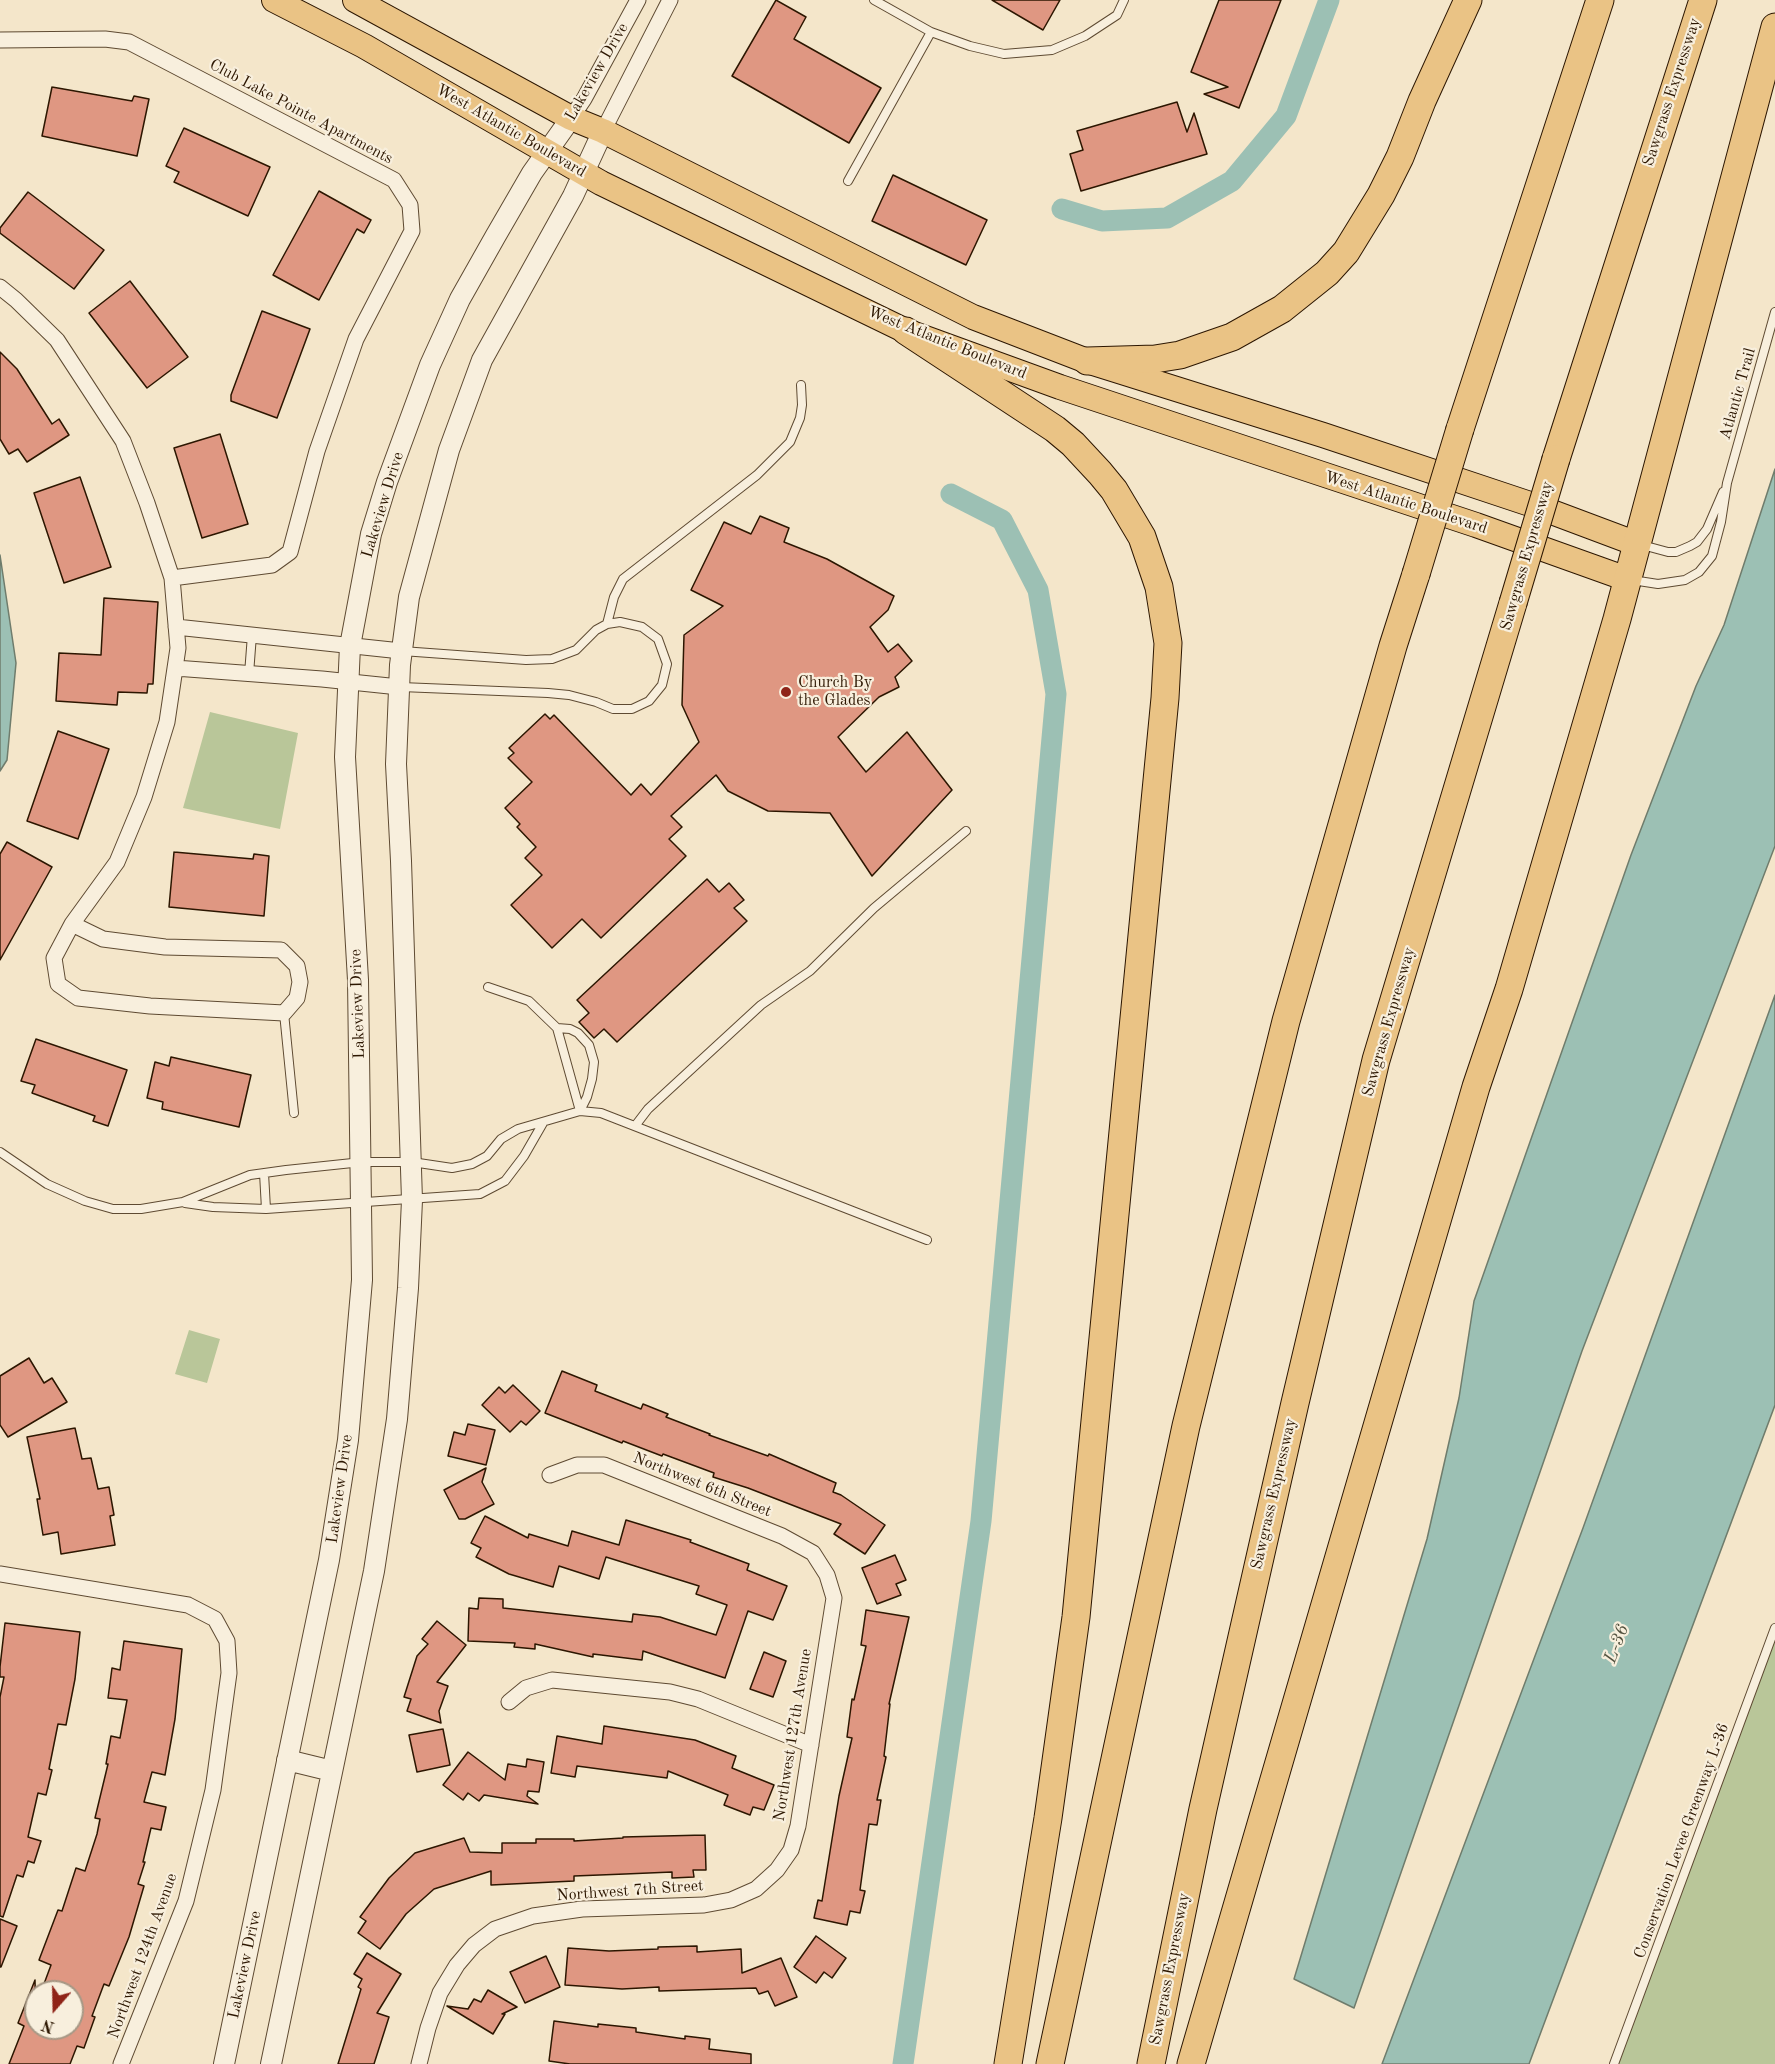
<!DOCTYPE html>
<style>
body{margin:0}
#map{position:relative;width:1775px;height:2064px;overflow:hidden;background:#f4e6ca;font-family:"Old Standard TT",serif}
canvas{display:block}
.north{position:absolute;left:24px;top:1980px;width:60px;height:60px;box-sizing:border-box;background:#f8efdd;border:2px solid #a69885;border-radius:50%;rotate:200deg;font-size:16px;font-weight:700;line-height:24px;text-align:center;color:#2c1600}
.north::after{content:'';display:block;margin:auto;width:21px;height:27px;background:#8f2418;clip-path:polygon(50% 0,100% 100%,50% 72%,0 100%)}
</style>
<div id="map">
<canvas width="1775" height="2064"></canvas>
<div class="north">N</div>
</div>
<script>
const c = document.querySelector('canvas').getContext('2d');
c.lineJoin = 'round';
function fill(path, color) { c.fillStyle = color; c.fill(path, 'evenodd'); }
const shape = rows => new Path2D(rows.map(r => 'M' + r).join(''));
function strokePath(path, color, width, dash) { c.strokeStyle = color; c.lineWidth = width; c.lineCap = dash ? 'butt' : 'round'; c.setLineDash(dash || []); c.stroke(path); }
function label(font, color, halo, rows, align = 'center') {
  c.font = font + ' "Old Standard TT",serif'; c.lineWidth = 4.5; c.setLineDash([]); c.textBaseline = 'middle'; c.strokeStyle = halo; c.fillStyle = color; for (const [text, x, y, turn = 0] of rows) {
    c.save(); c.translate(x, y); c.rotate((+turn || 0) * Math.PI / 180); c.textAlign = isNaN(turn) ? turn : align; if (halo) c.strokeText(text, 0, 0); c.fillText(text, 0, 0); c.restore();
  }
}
fill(shape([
 [210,712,298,733,280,829,183,808],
 [189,1330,220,1339,207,1383,175,1374],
 [1775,1628,1775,2064,1614,2064]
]), '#b9c699');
const water = shape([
 [1775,469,1775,846,1582,1351,1354,2008,1294,1979,1427,1539,1459,1398,1474,1301,1631,855,1696,686,1724,625,1775,469],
 [0,555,16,663,7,760,0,771,0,555],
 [1775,995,1775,1405,1529,2064,1382,2064,1583,1528,1775,995]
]);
fill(water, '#9cc0b4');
strokePath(water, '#6f7c6c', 1.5);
strokePath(shape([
 [1062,209,1102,221,1167,218,1232,181,1286,116,1329,0],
 [903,2064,981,1521,1056,694,1038,590,1002,520,951,494]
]), '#9cc0b4', 21);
const building = shape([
 [776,0,806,17,794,39,881,88,849,143,732,76,776,0],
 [992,0,1060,0,1043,30,992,0],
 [1219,0,1281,0,1239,108,1204,94,1228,87,1191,72,1219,0],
 [52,87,132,101,134,96,149,99,137,156,42,136,52,87],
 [1177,102,1187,132,1194,113,1207,154,1081,191,1070,154,1083,150,1077,131,1177,102],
 [184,128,270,167,248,216,174,182,179,172,166,166,184,128],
 [893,175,987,220,966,265,872,221,893,175],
 [319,191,371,220,364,233,357,229,319,300,273,275,319,191],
 [28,192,104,250,74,289,0,233,0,228,28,192],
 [130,281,188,357,147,388,89,313,130,281],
 [262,311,310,329,277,418,231,401,231,395,262,311],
 [0,352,17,369,52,424,59,419,69,435,27,462,18,449,9,454,0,439,0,352],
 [220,434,248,524,202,538,174,448,220,434],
 [80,477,111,567,64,583,34,493,80,477],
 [760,516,789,528,784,542,827,559,894,596,888,610,870,627,888,652,898,644,912,661,895,677,899,687,879,697,838,737,866,772,907,732,952,790,872,876,830,813,768,811,728,791,716,775,671,816,682,827,669,839,686,856,601,938,582,919,552,948,511,905,542,875,525,858,536,847,517,827,520,824,505,808,532,782,508,758,514,753,509,748,545,714,550,719,554,715,631,795,641,784,651,795,699,742,682,705,684,635,723,606,691,590,724,522,751,534,760,516],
 [104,598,158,602,153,684,148,684,147,693,118,692,117,705,56,701,59,653,101,655,104,598],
 [58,731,109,749,78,839,27,821,58,731],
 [7,842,52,867,0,960,0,854,7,842],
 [174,852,253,859,254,854,269,856,264,916,169,907,174,852],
 [707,879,719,892,729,883,744,900,734,908,747,921,617,1042,604,1029,594,1038,579,1022,589,1013,577,1000,707,879],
 [36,1039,127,1070,108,1126,93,1121,95,1116,32,1093,35,1085,21,1081,36,1039],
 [171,1057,251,1075,239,1127,162,1109,163,1102,147,1098,155,1062,169,1066,171,1057],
 [29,1358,44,1383,52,1378,67,1402,8,1437,0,1425,0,1376,29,1358],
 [562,1371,597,1385,595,1391,641,1409,643,1404,668,1414,666,1417,710,1434,709,1435,768,1456,769,1454,836,1483,833,1492,841,1495,885,1525,865,1554,834,1534,841,1524,748,1488,713,1477,714,1473,663,1454,662,1456,623,1441,622,1443,545,1413,562,1371],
 [513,1385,540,1411,526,1425,521,1421,510,1432,482,1405,499,1387,505,1393,513,1385],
 [468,1424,495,1430,486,1465,448,1456,454,1432,465,1435,468,1424],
 [75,1428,82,1459,91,1458,98,1489,109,1487,114,1515,110,1516,115,1545,61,1554,58,1532,43,1535,37,1499,40,1499,27,1437,75,1428],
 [486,1468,482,1482,494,1504,465,1519,459,1519,444,1490,486,1468],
 [485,1516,528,1538,529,1534,568,1546,572,1531,619,1545,626,1520,691,1540,690,1542,749,1564,747,1570,787,1586,773,1620,748,1611,725,1678,643,1651,642,1660,593,1654,593,1657,535,1644,535,1649,514,1647,515,1643,468,1641,469,1608,478,1609,479,1598,503,1599,503,1608,632,1622,633,1614,660,1617,716,1635,727,1605,696,1594,699,1586,606,1557,599,1579,559,1566,553,1587,509,1574,476,1557,481,1548,471,1543,485,1516],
 [895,1555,906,1580,896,1584,901,1595,877,1604,862,1568,895,1555],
 [866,1610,909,1617,889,1704,890,1704,884,1756,886,1757,877,1800,881,1800,877,1825,869,1824,860,1890,865,1891,860,1913,850,1911,847,1925,814,1918,818,1900,822,1901,839,1796,852,1738,847,1737,852,1699,854,1700,866,1646,861,1645,866,1610],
 [437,1621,466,1645,437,1682,448,1686,439,1711,441,1723,407,1711,411,1699,404,1697,417,1656,428,1644,422,1639,437,1621],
 [5,1623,80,1632,75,1679,66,1725,58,1724,49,1769,52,1770,46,1795,38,1793,28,1837,41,1841,34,1863,28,1861,23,1877,17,1875,3,1917,0,1916,0,1697,4,1677,0,1677,0,1667,5,1623],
 [124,1641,182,1649,175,1719,165,1775,152,1772,144,1802,166,1807,161,1830,151,1828,143,1862,145,1862,138,1884,144,1886,129,1937,109,1986,104,1984,92,2016,95,2017,84,2048,77,2046,70,2064,9,2064,24,2026,18,2023,35,1980,36,2028,72,2028,72,1992,41,1992,51,1965,39,1960,58,1910,62,1911,76,1868,85,1871,97,1834,100,1819,95,1818,108,1764,106,1764,111,1736,120,1738,127,1700,108,1698,112,1668,120,1670,124,1641],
 [764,1652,786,1661,773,1697,750,1689,764,1652],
 [604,1726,695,1740,736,1756,732,1768,774,1785,764,1810,753,1807,750,1815,724,1805,728,1795,668,1771,667,1778,577,1766,575,1777,551,1773,557,1736,602,1744,604,1726],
 [443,1729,450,1765,417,1772,409,1735,443,1729],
 [468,1752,505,1780,508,1764,526,1767,527,1759,544,1762,539,1792,528,1791,527,1796,538,1804,484,1795,479,1801,468,1793,463,1800,443,1785,468,1752],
 [705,1835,706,1870,693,1870,694,1877,672,1878,672,1872,625,1874,574,1876,574,1881,491,1885,491,1871,434,1889,406,1914,380,1949,358,1933,366,1921,360,1917,389,1878,415,1853,464,1838,470,1852,502,1853,502,1843,536,1843,536,1839,574,1839,574,1841,623,1838,623,1837,705,1835],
 [0,1919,17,1926,1,1967,0,1967,0,1919],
 [816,1936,846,1958,832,1978,824,1972,816,1983,794,1967,816,1936],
 [697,1946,697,1952,741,1949,742,1973,781,1958,797,1997,775,2006,768,1991,759,1994,756,1988,659,1991,659,1987,622,1989,565,1985,568,1948,609,1951,658,1949,658,1947,697,1946],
 [367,1953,401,1974,377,2013,389,2017,374,2064,338,2064,361,1989,358,1987,362,1979,354,1974,367,1953],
 [546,1956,560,1987,525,2003,510,1972,546,1956],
 [488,1990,517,2007,502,2014,505,2014,493,2034,447,2006,468,2009,474,1999,481,2002,488,1990],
 [554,2021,598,2027,598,2024,636,2028,636,2032,685,2039,685,2036,710,2039,709,2049,751,2054,751,2064,570,2064,549,2061,554,2021]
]);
fill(building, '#df9782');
strokePath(building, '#2c1600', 1.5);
const service = shape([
 [874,0,931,32,970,46,1004,54,1052,50,1085,36,1117,15,1124,0],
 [848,181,931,32],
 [1642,545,1668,552,1676,552,1690,546,1697,542,1707,529,1723,492],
 [1632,580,1658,584,1685,580,1699,572,1712,556,1721,522,1727,483,1775,312],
 [607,624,614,597,623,579,757,475,790,442,800,418,802,405,801,385],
 [249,674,252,635],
 [401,687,548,693,569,695,596,702,613,709,632,709,649,701,662,685,667,664,658,639,642,627,620,622,607,624,596,630,576,650,552,659,526,660,402,651],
 [488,987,529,1001,557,1028,580,1111],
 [284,1013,294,1113],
 [557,1028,570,1029,578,1033,589,1045,594,1062,592,1079,587,1097,580,1111],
 [635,1126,648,1109,761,1005,810,971,874,908,966,831],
 [0,1152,47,1184,85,1201,113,1209,141,1209,183,1202,250,1175,286,1170,362,1162,412,1162,452,1168,472,1164,487,1156,501,1139,518,1129,580,1111,601,1113,927,1240],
 [264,1173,266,1209],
 [185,1203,213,1207,266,1209,480,1194,505,1181,524,1156,543,1123],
 [1614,2064,1775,1628]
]);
const minor = shape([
 [0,40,105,39,129,42,394,180,410,205,412,231,356,339,317,451,290,552,272,565,172,578],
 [571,118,584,99,638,0],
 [603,131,670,0],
 [0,287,16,300,57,340,123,441,147,503,172,578,178,648,167,722,144,797,117,862,72,924,54,958,58,984,78,998,150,1006,284,1013,297,998,300,982,297,966,281,950,165,947,103,939,72,924],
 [176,627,401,651],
 [175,668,322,679,399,687],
 [0,1574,188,1605,215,1619,227,1641,229,1673,213,1790,186,1901,121,2064],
 [509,1702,526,1688,552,1680,670,1692,698,1699,811,1745],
 [419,2064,428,2028,440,1993,457,1965,474,1945,495,1929,533,1916,582,1909,704,1905,731,1900,756,1889,777,1870,791,1850,798,1826,834,1598,827,1575,813,1553,782,1536,604,1465,577,1465,550,1475]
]);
const tertiary = shape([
 [287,1760,332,1771],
 [224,2064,329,1560,348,1440,362,1280,358,980,345,757,350,646,371,534,387,482,430,365,460,299,495,237,532,173,571,118],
 [271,2064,374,1571,397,1419,408,1288,412,1200,401,861,396,764,400,665,409,597,449,450,482,360,573,196,603,131]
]);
const primary = shape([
 [274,0,364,46,601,183,906,331,1060,387,1476,525,1627,579],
 [355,0,571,118,603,131,973,317,1087,361,1323,435,1533,505,1637,544]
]);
const motorway = shape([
 [906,331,1055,429,1073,444,1100,473,1114,490,1142,537,1159,587,1168,643,1165,698,1076,1617,1048,1818,1008,2064],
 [1087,361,1155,359,1180,355,1232,337,1282,309,1327,273,1346,252,1381,195,1400,157,1422,101,1468,0],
 [1460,429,1600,0],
 [1556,459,1703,0],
 [1050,2064,1186,1426,1286,1021,1393,646,1416,574],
 [1151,2064,1203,1809,1295,1403,1376,1060,1513,603],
 [1191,2064,1476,1087,1509,989,1617,619,1775,27]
]);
strokePath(service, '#5e4a32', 10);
strokePath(minor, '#5e4a32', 17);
strokePath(tertiary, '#5e4a32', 22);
strokePath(primary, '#2c1600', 26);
strokePath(motorway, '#2c1600', 29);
strokePath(service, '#f8efdd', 8);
strokePath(minor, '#f8efdd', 15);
strokePath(tertiary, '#f8efdd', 20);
strokePath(primary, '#eac385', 24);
strokePath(motorway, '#eac385', 27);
const motorwayBridge = shape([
 [1416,574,1460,429],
 [1513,603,1556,459]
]);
strokePath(motorwayBridge, '#2c1600', 29, []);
strokePath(motorwayBridge, '#eac385', 27);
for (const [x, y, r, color] of [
 [786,692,6,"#8f2418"]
]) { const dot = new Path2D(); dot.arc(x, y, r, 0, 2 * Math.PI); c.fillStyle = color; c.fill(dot); strokePath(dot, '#f8efdd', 2); }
label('16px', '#2c1600', '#f8efdd', [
 ["Lakeview Drive",597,72,-60],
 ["Sawgrass Expressway",1672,92,-72],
 ["Club Lake Pointe Apartments",301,112,28],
 ["West Atlantic Boulevard",511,131,30],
 ["West Atlantic Boulevard",947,343,22],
 ["Atlantic Trail",1738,394,-74],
 ["West Atlantic Boulevard",1406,503,18],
 ["Lakeview Drive",383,505,-73],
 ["Sawgrass Expressway",1527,556,-74],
 ["Lakeview Drive",358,1004,-92],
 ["Sawgrass Expressway",1389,1022,-74],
 ["Northwest 6th Street",702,1485,22],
 ["Lakeview Drive",340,1489,-82],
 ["Sawgrass Expressway",1274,1494,-77],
 ["Northwest 127th Avenue",793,1735,-81],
 ["Conservation Levee Greenway L-36",1682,1841,-70],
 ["Northwest 7th Street",630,1891,-4],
 ["Northwest 124th Avenue",143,1956,-70],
 ["Lakeview Drive",245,1965,-78],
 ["Sawgrass Expressway",1170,1969,-79]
]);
label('16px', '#2c1600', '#f8efdd', [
 ["Church By",798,683],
 ["the Glades",798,701]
], 'left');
label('italic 18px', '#53523f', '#f8efdd', [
 ["L-36",1617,1644,-69]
]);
</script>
